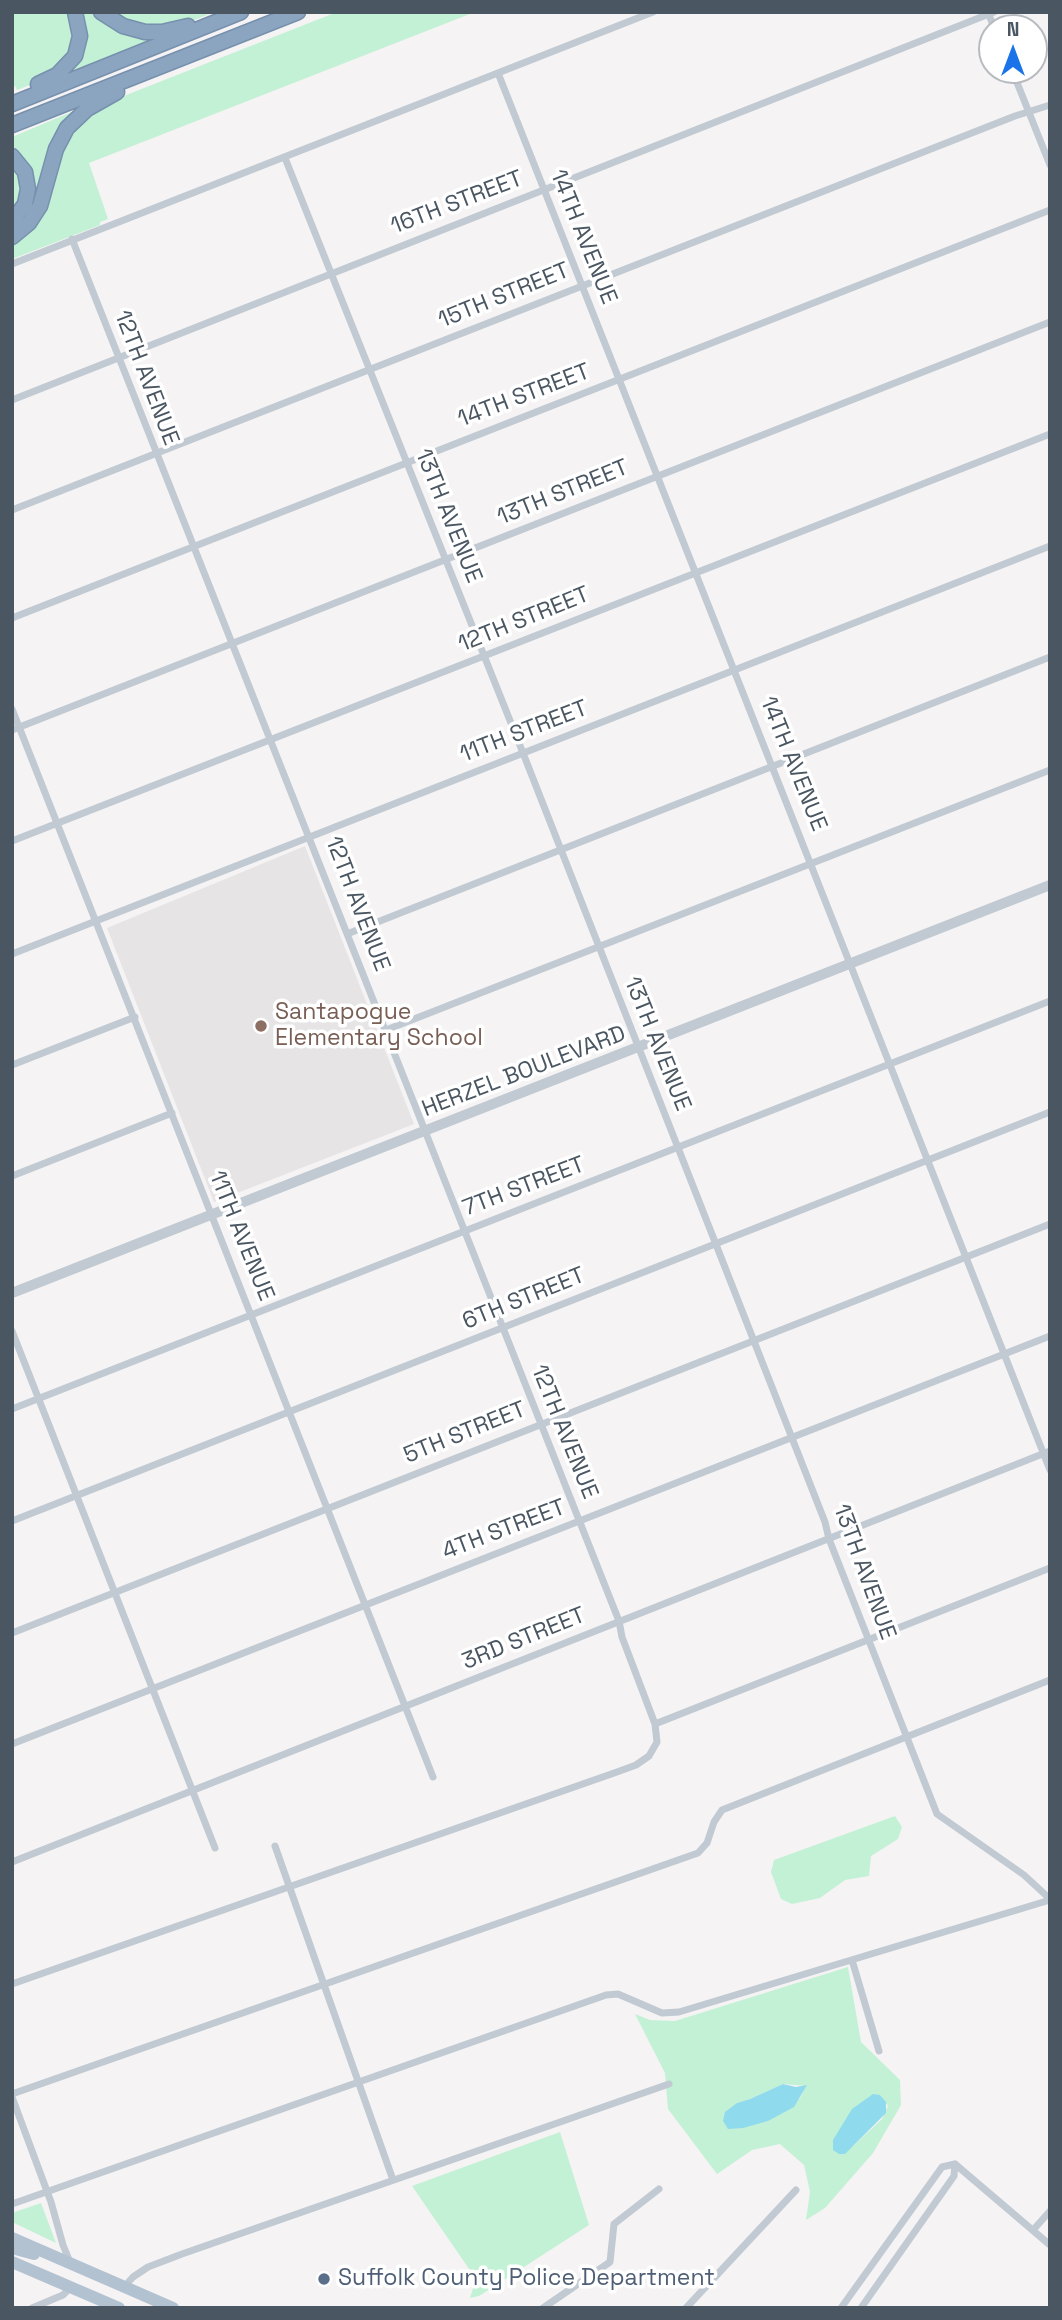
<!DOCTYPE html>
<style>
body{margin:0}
#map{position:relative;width:1062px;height:2320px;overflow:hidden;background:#f5f3f3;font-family:"Space Grotesk",sans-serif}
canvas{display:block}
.frame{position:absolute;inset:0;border:14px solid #4a5661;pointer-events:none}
.north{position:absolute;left:978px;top:14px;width:70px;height:70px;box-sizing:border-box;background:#fff;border:2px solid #b7bbc0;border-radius:50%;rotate:0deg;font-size:19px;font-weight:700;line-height:28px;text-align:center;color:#4a5661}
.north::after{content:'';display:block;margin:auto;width:24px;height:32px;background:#1a73e8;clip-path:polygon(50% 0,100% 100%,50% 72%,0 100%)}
</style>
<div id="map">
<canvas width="1062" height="2320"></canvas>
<div class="frame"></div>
<div class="north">N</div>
</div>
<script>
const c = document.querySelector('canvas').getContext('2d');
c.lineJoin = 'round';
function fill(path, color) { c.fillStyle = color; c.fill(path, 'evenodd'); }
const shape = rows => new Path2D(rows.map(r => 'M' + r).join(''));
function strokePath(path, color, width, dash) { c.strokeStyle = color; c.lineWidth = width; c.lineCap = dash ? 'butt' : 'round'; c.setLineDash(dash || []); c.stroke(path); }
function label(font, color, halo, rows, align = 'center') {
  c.font = font + ' "Space Grotesk",sans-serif'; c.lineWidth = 7; c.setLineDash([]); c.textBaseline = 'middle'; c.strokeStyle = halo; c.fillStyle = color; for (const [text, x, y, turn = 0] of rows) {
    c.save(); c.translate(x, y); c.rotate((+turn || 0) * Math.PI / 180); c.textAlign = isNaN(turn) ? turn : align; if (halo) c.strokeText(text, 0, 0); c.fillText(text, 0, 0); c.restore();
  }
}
fill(shape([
 [305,846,414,1124,214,1202,107,928]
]), '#e6e4e5');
fill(shape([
 [12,12,70,12,76,24,73,54,53,76,17,90,15,86,12,87],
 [80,12,94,12,146,39,147,42,70,74],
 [108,12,214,12,178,27,139,28],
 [337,12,475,12,89,163,108,219,100,222,100,225,12,259,12,244,23,237,38,221,49,200,64,147,73,128,106,103],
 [81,108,42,194,33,193,12,150,12,137],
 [12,163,25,186,12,217],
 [895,1816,902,1827,898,1839,871,1856,869,1876,845,1880,820,1898,792,1904,781,1899,771,1872,774,1860],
 [848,1967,861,2042,900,2080,901,2105,873,2153,825,2208,806,2220,810,2192,804,2165,780,2144,752,2150,717,2174,668,2109,665,2073,635,2014,650,2020,675,2021],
 [783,2084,806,2086,800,2098,768,2121,758,2123,737,2103,750,2099],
 [880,2095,888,2106,882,2119,852,2147],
 [560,2132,589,2225,479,2296,470,2298,476,2279,412,2186],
 [41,2203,56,2243,12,2222,12,2213]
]), '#c3f1d5');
fill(shape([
 [783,2084,796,2087,807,2085,794,2107,768,2121,743,2128,728,2129,723,2121,725,2112,737,2103,750,2099],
 [873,2094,880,2095,886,2102,886,2113,845,2154,839,2154,833,2150,833,2140,852,2109]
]), '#90daee');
const motorway = shape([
 [101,12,123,26,145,32,162,32,188,26],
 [38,84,57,75,75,56,80,36,75,12],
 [12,104,241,12],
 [12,125,298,12],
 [12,156,25,172,28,189,25,204,12,222],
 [12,237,29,223,40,206,56,149,67,128,87,109,117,92]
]);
strokePath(motorway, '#7690ad', 17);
strokePath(shape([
 [988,12,994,28],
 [1012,70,1050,165],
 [498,73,1050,1470],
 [285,158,523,753,825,1522,829,1539,937,1814,1024,1875,1050,1899],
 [12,264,653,12],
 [12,400,994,12],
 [12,510,1015,116,1050,105],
 [12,618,1050,210],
 [12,709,433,1777],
 [12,730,1050,322],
 [12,841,1050,434],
 [347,934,1050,657],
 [12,954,1050,546],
 [386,1030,1050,770],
 [12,1065,135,1017],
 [12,1176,172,1113],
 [12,1331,215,1848],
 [12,1409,1050,1001],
 [12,1521,1050,1112],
 [12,1633,1050,1224],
 [655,1724,1050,1568],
 [12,1744,1050,1336],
 [275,1846,393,2180],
 [12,1862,1050,1451],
 [852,1960,879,2051],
 [12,1984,617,1772,636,1765,649,1756,657,1742,655,1724,622,1637,619,1621,72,239],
 [12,2094,698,1853,707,1843,714,1822,722,1810,1050,1680],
 [12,2097,51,2202,63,2245,70,2262],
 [955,2164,1050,2245],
 [12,2204,606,1995,618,1994,662,2013,679,2012,1050,1900],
 [1034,2229,1050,2211],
 [125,2286,133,2277,148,2267,182,2254,669,2084],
 [32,2308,63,2295,71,2287],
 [543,2308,610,2262,614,2224,659,2189],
 [686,2308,796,2190],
 [841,2308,942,2167,955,2164],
 [861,2308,954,2176,955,2164]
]), '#c1cad2', 7);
strokePath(shape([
 [12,1293,1050,885]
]), '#c1cad2', 10);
strokePath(shape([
 [12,2238,173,2308],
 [12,2248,34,2254],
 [12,2262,119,2308]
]), '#b3c2d1', 12);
strokePath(motorway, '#8ba5c1', 14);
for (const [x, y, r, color] of [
 [261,1026,7,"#8d6e63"],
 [324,2279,7,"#5c6f8a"]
]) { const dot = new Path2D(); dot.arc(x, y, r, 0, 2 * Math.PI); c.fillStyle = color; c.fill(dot); strokePath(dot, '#fff', 2.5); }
label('23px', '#4a5661', '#fff', [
 ["16TH STREET",457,203,-21],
 ["14TH AVENUE",583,237,68],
 ["15TH STREET",504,296,-22],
 ["12TH AVENUE",146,378,69],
 ["14TH STREET",524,396,-21],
 ["13TH STREET",563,493,-22],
 ["13TH AVENUE",448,516,68],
 ["12TH STREET",524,620,-22],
 ["11TH STREET",524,732,-21],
 ["14TH AVENUE",793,764,68],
 ["12TH AVENUE",357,904,69],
 ["13TH AVENUE",657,1044,68],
 ["HERZEL BOULEVARD",524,1072,-21],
 ["7TH STREET",524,1187,-21],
 ["11TH AVENUE",241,1236,68],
 ["6TH STREET",524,1299,-22],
 ["12TH AVENUE",564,1432,68],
 ["5TH STREET",465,1433,-22],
 ["4TH STREET",504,1530,-21],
 ["13TH AVENUE",864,1572,70],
 ["3RD STREET",524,1639,-22]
]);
label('23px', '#785e54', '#fff', [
 ["Santapogue",275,1013],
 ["Elementary School",275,1039]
], 'left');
label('23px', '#4e5e75', '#fff', [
 ["Suffolk County Police Department",338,2279]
], 'left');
</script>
